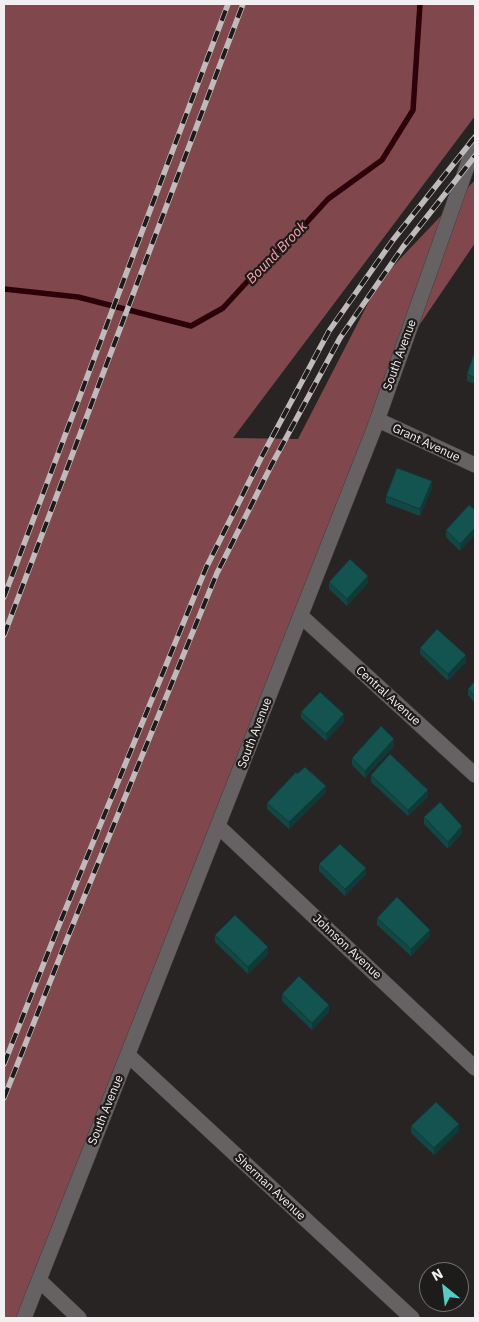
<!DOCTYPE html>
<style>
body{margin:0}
#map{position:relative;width:479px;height:1322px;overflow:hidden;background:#282424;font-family:"IBM Plex Sans",sans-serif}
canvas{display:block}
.frame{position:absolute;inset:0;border:5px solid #f2eff0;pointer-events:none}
.north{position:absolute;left:419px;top:1262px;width:50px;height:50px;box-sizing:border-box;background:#1e1b1b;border:1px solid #737070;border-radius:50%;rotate:331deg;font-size:14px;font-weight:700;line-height:20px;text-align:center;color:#f2eff0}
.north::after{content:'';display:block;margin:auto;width:18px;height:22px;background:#54cdc6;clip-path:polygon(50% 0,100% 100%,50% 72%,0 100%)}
</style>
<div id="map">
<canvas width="479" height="1322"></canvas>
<div class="frame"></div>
<div class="north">N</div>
</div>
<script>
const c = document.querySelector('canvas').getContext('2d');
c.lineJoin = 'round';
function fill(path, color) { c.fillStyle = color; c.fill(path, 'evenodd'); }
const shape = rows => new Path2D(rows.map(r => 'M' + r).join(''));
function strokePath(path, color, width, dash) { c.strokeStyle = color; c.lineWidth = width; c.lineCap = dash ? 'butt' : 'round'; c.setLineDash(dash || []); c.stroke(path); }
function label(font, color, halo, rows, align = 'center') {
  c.font = font + ' "IBM Plex Sans",sans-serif'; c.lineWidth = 4.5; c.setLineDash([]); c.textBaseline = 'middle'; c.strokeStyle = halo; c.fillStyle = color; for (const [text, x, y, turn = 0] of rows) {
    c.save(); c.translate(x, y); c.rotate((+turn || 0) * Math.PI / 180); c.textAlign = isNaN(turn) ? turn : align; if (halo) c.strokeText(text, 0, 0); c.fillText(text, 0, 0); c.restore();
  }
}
fill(shape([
 [4,4,475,4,475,116,233,438,298,439,380,280,475,180,475,243,395,361,31,1318,4,1318]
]), '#80484d');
strokePath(shape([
 [4,289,78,297,191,326,223,308,256,272,298,232,328,199,382,160,413,110,420,4]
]), '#2c0008', 5.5);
const minor = shape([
 [378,420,475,465],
 [301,616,475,775],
 [218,826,475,1068],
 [128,1055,412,1318],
 [39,1280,79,1318],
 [24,1318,374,429,475,144]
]);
strokePath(minor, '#423f3f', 16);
strokePath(minor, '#666162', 15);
const rail = shape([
 [4,597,228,4],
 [4,635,243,4],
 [4,1064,57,930,206,568,261,458,329,331,393,240,475,137],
 [4,1098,69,934,217,573,272,464,340,338,403,247,475,156]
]);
strokePath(rail, '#bfbbbc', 5.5);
strokePath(rail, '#1e1b1b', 4, [11]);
fill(shape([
 [475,351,475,384,467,381,467,374],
 [432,488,420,516,386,503,386,496],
 [469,505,460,551,446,537,446,530],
 [329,582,368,583,347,606,329,589],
 [420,648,466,662,448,681,420,654],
 [475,681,475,703,468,695,468,689],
 [301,712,344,721,326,741,301,718],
 [394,746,365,778,352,765,352,758],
 [297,774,326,792,289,829,267,809,267,803],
 [371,775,428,797,408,816,371,782],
 [424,817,462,833,448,849,424,824],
 [319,864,366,874,345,896,319,871],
 [377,918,430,936,411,956,377,925],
 [215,935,268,954,248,974,215,942],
 [282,994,329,1012,312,1030,282,1001],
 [411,1126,459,1131,434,1155,411,1133]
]), '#114845');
fill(shape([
 [432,481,432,488,420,516,420,509],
 [475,528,475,535,460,551,460,544],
 [368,576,368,583,347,606,347,599],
 [466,655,466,662,448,681,448,674],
 [344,714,344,721,326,741,326,734],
 [394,739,394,746,365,778,365,771],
 [326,786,326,792,289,829,289,822],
 [428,790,428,797,408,816,408,810],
 [462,826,462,833,448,849,448,842],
 [366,868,366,874,345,896,345,889],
 [430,930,430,936,411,956,411,949],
 [268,947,268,954,248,974,248,967],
 [329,1005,329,1012,312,1030,312,1023],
 [459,1124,459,1131,434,1155,434,1148]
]), '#0e3b38');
const building = shape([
 [475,351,475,378,467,374,475,351],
 [397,468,432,481,420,509,386,496,397,468],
 [469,505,475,510,475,528,460,544,446,530,469,505],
 [350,559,368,576,347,599,329,582,350,559],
 [437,629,466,655,448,674,420,648,437,629],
 [475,681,475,696,468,689,475,681],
 [320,692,344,714,326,734,301,712,320,692],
 [381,726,394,739,365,771,352,758,381,726],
 [390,754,428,790,408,810,371,775,390,754],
 [305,767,326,786,289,822,267,803,296,772,297,774,305,767],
 [440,802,462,826,448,842,424,817,440,802],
 [340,844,366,868,345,889,319,864,340,844],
 [397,897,430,930,411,949,377,918,397,897],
 [235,915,268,947,248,967,215,935,235,915],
 [299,976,329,1005,312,1023,282,994,299,976],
 [436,1102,459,1124,434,1148,411,1126,436,1102]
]);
fill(building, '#145450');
strokePath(building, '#0e3b38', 1);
label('12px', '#f2eff0', '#1e1b1b', [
 ["South Avenue",400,355,-70],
 ["Grant Avenue",426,443,25],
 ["Central Avenue",388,696,42],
 ["South Avenue",255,733,-69],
 ["Johnson Avenue",347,947,43],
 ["South Avenue",106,1110,-68],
 ["Sherman Avenue",270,1187,43]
]);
label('italic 14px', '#fca2aa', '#1e1b1b', [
 ["Bound Brook",277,253,-46]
]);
</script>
